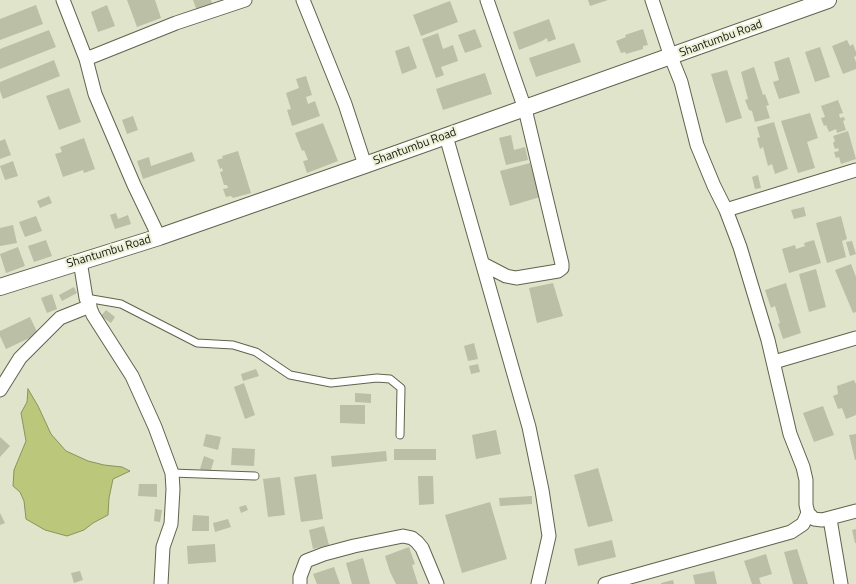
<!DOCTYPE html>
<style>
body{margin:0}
canvas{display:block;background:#dfe4cb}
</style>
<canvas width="856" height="584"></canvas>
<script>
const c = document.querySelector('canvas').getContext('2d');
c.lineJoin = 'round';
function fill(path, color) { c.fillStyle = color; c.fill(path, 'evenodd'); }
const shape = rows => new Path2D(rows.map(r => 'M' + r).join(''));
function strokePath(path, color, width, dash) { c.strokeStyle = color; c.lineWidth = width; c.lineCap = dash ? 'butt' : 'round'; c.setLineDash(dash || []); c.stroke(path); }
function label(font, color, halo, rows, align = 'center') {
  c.font = font + ' "Titillium Web",sans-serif'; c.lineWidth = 4; c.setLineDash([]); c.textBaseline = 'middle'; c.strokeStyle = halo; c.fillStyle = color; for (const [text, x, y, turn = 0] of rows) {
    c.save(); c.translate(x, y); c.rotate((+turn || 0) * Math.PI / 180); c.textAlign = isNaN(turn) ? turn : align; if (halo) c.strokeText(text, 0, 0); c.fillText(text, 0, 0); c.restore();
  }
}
const water = shape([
 [28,389,38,406,51,434,66,451,88,461,104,465,122,467,130,471,113,479,109,498,108,515,93,523,84,530,67,536,45,530,26,519,24,501,20,492,13,486,14,470,26,441,21,413,27,402,28,389]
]);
fill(water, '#bbc77a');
strokePath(water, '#8a935a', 1);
fill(shape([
 [127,0,155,0,161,18,137,27],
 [193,0,211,0,213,6,197,11],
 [588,0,608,0,590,6],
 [450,1,458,22,421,36,413,15],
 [36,5,43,24,0,40,0,19],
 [107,5,115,26,98,32,91,12],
 [549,19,556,39,548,42,547,38,542,41,519,50,513,32],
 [475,29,482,47,465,53,458,35],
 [643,29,648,45,643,46,643,49,626,54,625,52,621,53,616,41,626,37,625,35],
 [49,30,56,47,0,69,0,49],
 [438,33,443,49,453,45,458,61,441,67,444,75,436,78,422,39],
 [847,40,850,46,853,44,856,52,856,56,854,57,856,62,856,69,843,74,832,46],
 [574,43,581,62,536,77,529,58],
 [409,46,417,68,402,74,395,51],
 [820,47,830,77,815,82,805,52],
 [789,57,800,93,779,99,773,82,779,80,774,62],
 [54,60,60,76,3,99,0,91,0,82],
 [754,67,763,95,765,94,769,105,766,106,770,118,755,122,752,111,749,110,745,100,748,99,741,72],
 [727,70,742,118,726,123,711,74],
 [485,73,492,94,443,110,436,89],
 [306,76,312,95,306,97,308,104,315,101,320,116,292,126,287,110,291,109,286,93,299,88,296,79],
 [69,88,81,122,59,130,46,96],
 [838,100,843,113,839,114,840,118,844,117,845,120,843,121,846,130,837,133,836,129,829,132,826,125,824,126,821,118,825,117,821,106],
 [810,113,818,138,807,142,815,168,798,173,781,121],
 [133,116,138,130,127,134,122,120],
 [774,122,788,169,775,174,772,164,768,166,763,147,760,149,757,138,760,137,757,127],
 [323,123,338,161,307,173,303,161,308,160,304,150,302,151,295,133],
 [848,131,856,159,841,164,839,157,836,158,834,152,839,151,838,148,835,149,833,143,835,141,833,136],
 [511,135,514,150,525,147,528,160,506,165,499,138],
 [84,138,95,169,84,173,83,170,63,177,55,154,62,152,60,147],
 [5,139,11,155,0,159,0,141],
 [238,151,251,193,233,198,231,196,226,197,223,189,228,188,227,185,224,185,220,172,223,171,222,168,220,169,217,160,223,158,222,156],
 [192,152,195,161,143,179,137,161,149,157,151,166],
 [13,161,18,176,5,180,0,166],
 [530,163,540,197,510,206,500,171],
 [758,175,761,188,755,189,752,177],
 [49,196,52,203,40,208,37,201],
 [804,207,806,216,794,219,791,210],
 [116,213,118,219,128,215,131,224,115,229,110,215],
 [36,216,42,231,25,237,19,222],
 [841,216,847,239,842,241,846,257,827,263,816,223],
 [13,225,17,243,0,246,0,228],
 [46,240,52,256,34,262,28,246],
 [814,240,821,263,789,273,782,249,795,245,796,249,805,246,804,243],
 [852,241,856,254,850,256,846,242],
 [18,247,25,266,6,273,0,254],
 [851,264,856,277,856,312,853,313,835,270],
 [816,269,826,307,809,312,799,274],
 [553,283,563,316,537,323,529,288],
 [786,283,801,333,783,339,778,324,780,323,775,306,771,308,765,290],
 [74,287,77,293,62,301,59,295],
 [52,294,57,309,47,313,41,298],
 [106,310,115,317,111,323,101,316],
 [30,317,38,334,6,349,0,336,0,331],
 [474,343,478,359,468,361,464,346],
 [478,364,480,372,471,374,469,366],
 [256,369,259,376,243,381,241,374],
 [854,380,856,384,856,415,846,419,842,408,838,409,833,396,838,394,837,386],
 [244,383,255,415,245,419,234,387],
 [355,393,371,394,371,403,355,402],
 [340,405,365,405,365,424,340,423],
 [823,406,834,435,814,442,803,413],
 [496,430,501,454,476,459,472,435],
 [206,434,221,437,218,450,203,446],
 [856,434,856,460,855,460,849,435],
 [0,437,10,446,0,457],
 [232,448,255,449,254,466,231,465],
 [394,449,436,449,436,460,394,460],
 [386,451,387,461,332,467,331,456],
 [204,456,214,460,210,473,200,469],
 [598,468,613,521,588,527,574,475],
 [316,474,323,519,301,522,294,477],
 [418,476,433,476,434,504,419,505],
 [280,477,285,515,268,517,263,479],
 [139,484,157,484,157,497,138,496],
 [532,496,532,504,500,506,499,498],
 [490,502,507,559,462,573,445,515],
 [246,505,248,510,241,513,239,507],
 [155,509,162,510,160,522,154,521],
 [0,513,5,523,0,525],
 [193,515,209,516,209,531,192,531],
 [228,519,231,527,215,532,213,523],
 [324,526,329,545,313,549,309,530],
 [856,529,856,543,855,543,852,530],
 [612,540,616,557,578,566,574,549],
 [215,544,216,562,188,564,187,546],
 [409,547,415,564,412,565,418,584,396,584,390,572,385,556],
 [797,549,808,584,793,584,784,552],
 [766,554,772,574,759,578,761,584,752,584,744,561],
 [363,558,370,584,352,584,346,563],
 [334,567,340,584,317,584,313,574],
 [80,571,83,580,74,583,71,573],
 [714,571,717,584,695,584,693,575],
 [673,580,674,584,661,584,661,583]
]), '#babfa6');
const service = shape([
 [86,298,121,304,197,343,233,345,256,352,290,375,331,383,377,378,390,379,401,388,400,435],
 [172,473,255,476]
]);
const minor = shape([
 [63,0,86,59,95,94,134,185,159,237],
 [303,0,345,104,365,165],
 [652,0,671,57,681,82,697,145,714,186,726,210,740,247,768,340,790,434,803,467,806,480,806,505,808,513,814,519,822,520,856,511],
 [86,59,176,23,245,0],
 [446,136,529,427,542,490,549,536,538,584],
 [726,210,856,170],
 [80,261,86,298,93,315,132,376,155,427,172,473,173,489,171,524,163,547,161,584],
 [483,264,506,276,516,278,558,271,562,268,562,264,525,109,487,0],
 [774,362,856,338],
 [0,390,20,358,60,318,90,306],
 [830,519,841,584],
 [300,584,300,577,306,561,324,554,354,546,403,536,412,538,417,542,422,548,437,584],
 [605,584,791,532,803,524,808,513]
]);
const tertiary = shape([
 [0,287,159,237,365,165,828,0]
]);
strokePath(service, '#60644e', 9);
strokePath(minor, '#60644e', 15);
strokePath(tertiary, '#60644e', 18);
strokePath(service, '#fff', 7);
strokePath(minor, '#fff', 13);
strokePath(tertiary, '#fff', 16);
label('12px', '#171910', '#ecf1d8', [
 ["Shantumbu Road",721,39,-20],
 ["Shantumbu Road",415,147,-20],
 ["Shantumbu Road",109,252,-17]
]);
</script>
